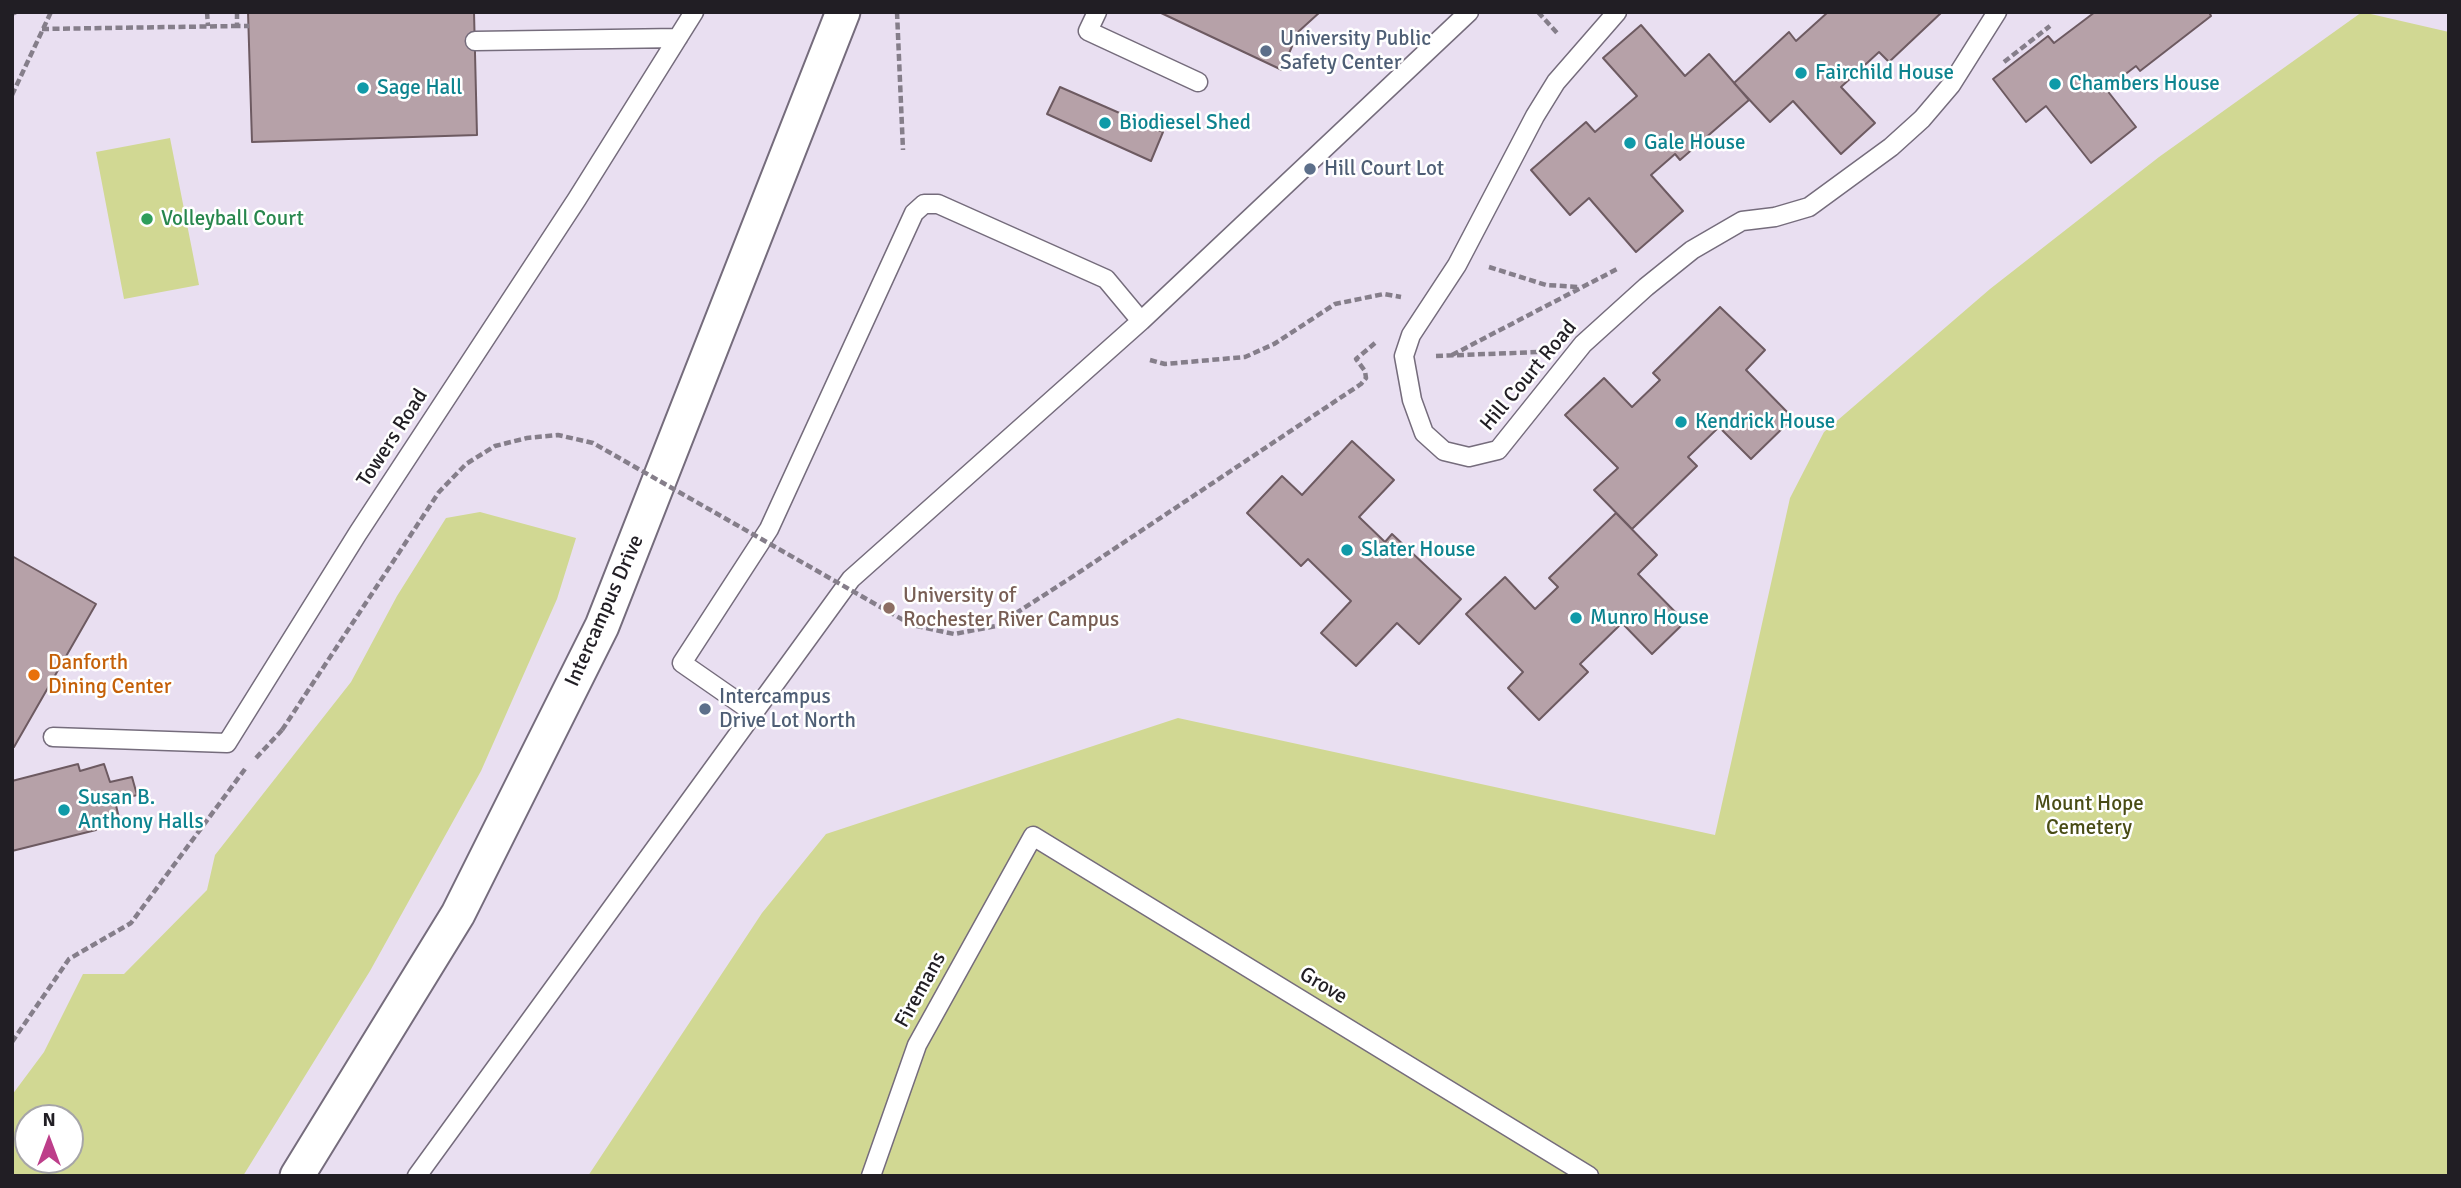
<!DOCTYPE html>
<style>
body{margin:0}
#map{position:relative;width:2461px;height:1188px;overflow:hidden;background:#e9dff1;font-family:Signika,sans-serif}
canvas{display:block}
.frame{position:absolute;inset:0;border:14px solid #211e24;pointer-events:none}
.north{position:absolute;left:14px;top:1104px;width:70px;height:70px;box-sizing:border-box;background:#fff;border:2px solid #a6a5a7;border-radius:50%;rotate:0deg;font-size:19px;font-weight:700;line-height:28px;text-align:center;color:#211e24}
.north::after{content:'';display:block;margin:auto;width:24px;height:32px;background:#bd3e8a;clip-path:polygon(50% 0,100% 100%,50% 72%,0 100%)}
</style>
<div id="map">
<canvas width="2461" height="1188"></canvas>
<div class="frame"></div>
<div class="north">N</div>
</div>
<script>
const c = document.querySelector('canvas').getContext('2d');
c.lineJoin = 'round';
function fill(path, color) { c.fillStyle = color; c.fill(path, 'evenodd'); }
const shape = rows => new Path2D(rows.map(r => 'M' + r).join(''));
function strokePath(path, color, width, dash) { c.strokeStyle = color; c.lineWidth = width; c.lineCap = dash ? 'butt' : 'round'; c.setLineDash(dash || []); c.stroke(path); }
function label(font, color, halo, rows, align = 'center') {
  c.font = font + ' Signika,sans-serif'; c.lineWidth = 5; c.setLineDash([]); c.textBaseline = 'middle'; c.strokeStyle = halo; c.fillStyle = color; for (const [text, x, y, turn = 0] of rows) {
    c.save(); c.translate(x, y); c.rotate((+turn || 0) * Math.PI / 180); c.textAlign = isNaN(turn) ? turn : align; if (halo) c.strokeText(text, 0, 0); c.fillText(text, 0, 0); c.restore();
  }
}
fill(shape([
 [2362,12,2449,32,2449,1176,588,1176,762,913,826,834,1178,718,1715,835,1790,498,1824,432,1990,289,2159,157],
 [170,138,199,285,124,299,96,152],
 [480,512,576,538,557,599,481,771,370,971,243,1176,12,1176,12,1095,44,1052,83,974,124,974,207,890,215,855,351,682,397,596,446,518],
 [28,1118,70,1118,70,1160,28,1160]
]), '#d1d893');
const building = shape([
 [248,12,474,12,477,135,252,142,248,12],
 [1159,12,1320,12,1298,32,1282,70,1159,12],
 [1828,12,1942,12,1889,62,1879,52,1841,87,1875,123,1841,154,1793,101,1770,122,1734,83,1789,32,1796,41,1828,12],
 [2095,12,2209,12,2211,16,2140,71,2136,66,2106,89,2136,127,2091,163,2046,106,2026,122,1993,79,2048,36,2054,43,2095,12],
 [1641,25,1685,76,1709,54,1749,100,1680,160,1675,154,1651,175,1683,211,1636,252,1589,198,1570,215,1531,170,1586,122,1595,132,1637,96,1603,58,1641,25],
 [1060,87,1163,132,1151,161,1047,114,1060,87],
 [1720,307,1765,350,1746,370,1793,418,1751,459,1719,427,1688,457,1697,466,1632,529,1594,490,1618,468,1565,415,1604,378,1632,407,1660,380,1653,373,1720,307],
 [1352,441,1394,480,1359,517,1385,542,1392,534,1461,599,1419,644,1397,623,1356,666,1321,633,1351,601,1308,559,1301,566,1247,513,1282,476,1302,495,1352,441],
 [1616,513,1657,555,1638,574,1685,622,1652,654,1622,623,1580,664,1588,672,1539,720,1508,688,1523,672,1466,614,1505,577,1535,609,1558,587,1549,578,1616,513],
 [12,556,96,604,14,747,12,746,12,556],
 [78,764,80,771,104,764,110,782,132,777,137,795,115,801,119,818,95,824,96,830,12,851,12,781,78,764]
]);
fill(building, '#b6a1a8');
strokePath(building, '#6d5a61', 2);
const lane = shape([
 [1097,12,1088,31,1198,82],
 [1617,12,1556,82,1535,116,1457,265,1411,335,1404,356,1412,400,1424,433,1444,451,1469,457,1498,450,1583,344,1646,287,1692,250,1742,221,1775,217,1809,207,1891,147,1922,119,1951,85,1997,12],
 [475,41,678,38],
 [754,713,682,663,769,529,914,213,924,204,938,204,1106,279,1141,321],
 [53,737,227,743,358,533,577,199,694,12],
 [417,1176,851,579,1141,321,1469,12],
 [871,1176,917,1045,1033,836,1589,1176]
]);
const street = shape([
 [297,1176,458,914,602,626,843,12]
]);
strokePath(lane, '#756c7c', 21);
strokePath(street, '#756c7c', 37);
strokePath(shape([
 [207,12,208,26],
 [237,12,237,26,249,26],
 [897,12,903,150],
 [1538,12,1558,34],
 [12,14,16,12],
 [42,29,237,26],
 [2004,62,2050,26],
 [12,95,51,12],
 [1489,267,1546,285,1579,287],
 [1452,355,1619,268],
 [1436,356,1539,352],
 [1150,360,1165,364,1245,357,1274,344,1335,304,1384,294,1401,297],
 [1069,579,1361,384,1366,378,1365,371,1356,359,1375,343],
 [256,758,282,730],
 [12,1042,69,959,131,923,245,769]
]), '#857e8a', 4.5, [7, 3.5]);
strokePath(lane, '#fff', 18);
strokePath(street, '#fff', 33);
strokePath(shape([
 [282,730,439,492,466,464,495,446,527,438,558,435,593,443,912,625,954,634,996,626,1069,579]
]), '#857e8a', 4.5, [7, 3.5]);
for (const [x, y, r, color] of [
 [1266,51,7,"#5c6f8a"],
 [1801,73,7,"#0f9aa8"],
 [2055,84,7,"#0f9aa8"],
 [363,88,7,"#0f9aa8"],
 [1105,123,7,"#0f9aa8"],
 [1630,143,7,"#0f9aa8"],
 [1310,169,7,"#5c6f8a"],
 [147,219,7,"#2e9e5b"],
 [1681,422,7,"#0f9aa8"],
 [1347,550,7,"#0f9aa8"],
 [889,608,7,"#8d6e63"],
 [1576,618,7,"#0f9aa8"],
 [34,675,7,"#e8710a"],
 [705,709,7,"#5c6f8a"],
 [64,810,7,"#0f9aa8"]
]) { const dot = new Path2D(); dot.arc(x, y, r, 0, 2 * Math.PI); c.fillStyle = color; c.fill(dot); strokePath(dot, '#fff', 2.5); }
label('21px', '#4e5e75', '#fff', [
 ["University Public",1280,39],
 ["Safety Center",1280,63],
 ["Hill Court Lot",1324,169],
 ["Intercampus",719,697],
 ["Drive Lot North",719,721]
], 'left');
label('21px', '#0d838f', '#fff', [
 ["Fairchild House",1815,73],
 ["Chambers House",2069,84],
 ["Sage Hall",377,88],
 ["Biodiesel Shed",1119,123],
 ["Gale House",1644,143],
 ["Kendrick House",1695,422],
 ["Slater House",1361,550],
 ["Munro House",1590,618],
 ["Susan B.",78,798],
 ["Anthony Halls",78,822]
], 'left');
label('21px', '#27864d', '#fff', [
 ["Volleyball Court",161,219]
], 'left');
label('21px', '#211e24', '#fff', [
 ["Hill Court Road",1529,376,-50],
 ["Towers Road",393,438,-57],
 ["Intercampus Drive",605,611,-66],
 ["Grove",1323,986,31],
 ["Firemans",921,990,-61]
]);
label('21px', '#785e54', '#fff', [
 ["University of",903,596],
 ["Rochester River Campus",903,620]
], 'left');
label('21px', '#c56008', '#fff', [
 ["Danforth",48,663],
 ["Dining Center",48,687]
], 'left');
label('21px', '#494c15', '#fff', [
 ["Mount Hope",2089,804],
 ["Cemetery",2089,828]
]);
</script>
